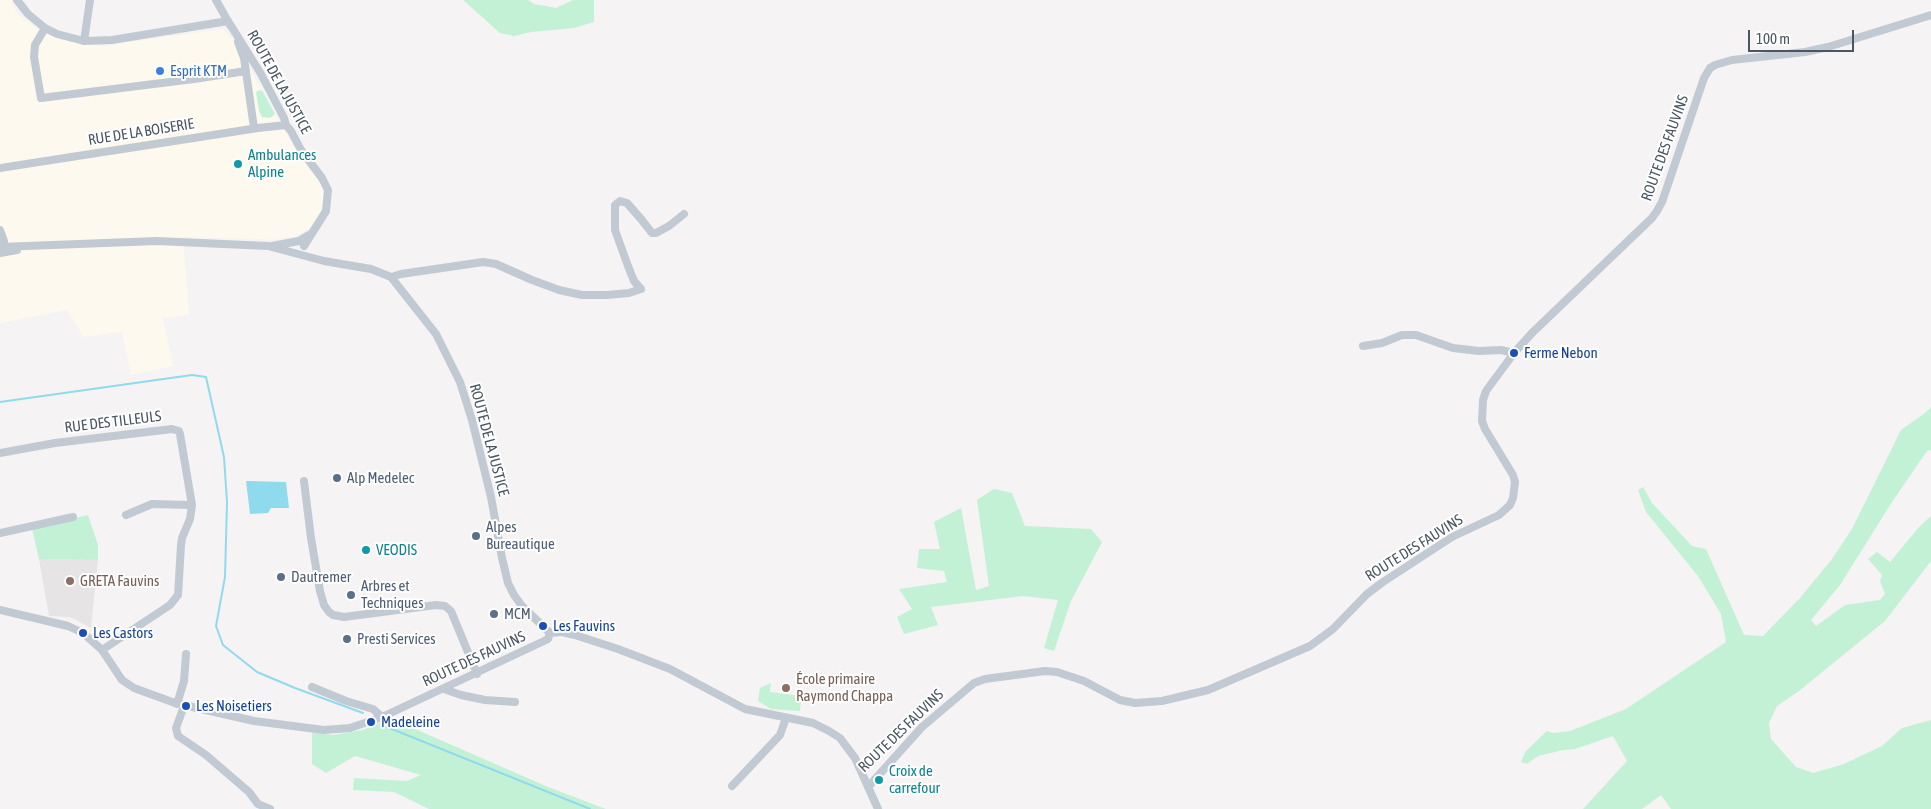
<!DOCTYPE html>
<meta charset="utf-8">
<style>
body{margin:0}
#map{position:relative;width:1931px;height:809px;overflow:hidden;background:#f5f3f3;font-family:"Asap Condensed",sans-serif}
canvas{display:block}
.scale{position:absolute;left:1748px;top:30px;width:106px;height:22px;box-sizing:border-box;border:2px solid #4a5661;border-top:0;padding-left:6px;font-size:15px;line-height:18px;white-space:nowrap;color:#4a5661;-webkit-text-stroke:4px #fff;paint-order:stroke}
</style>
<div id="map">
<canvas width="1931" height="809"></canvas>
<div class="scale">100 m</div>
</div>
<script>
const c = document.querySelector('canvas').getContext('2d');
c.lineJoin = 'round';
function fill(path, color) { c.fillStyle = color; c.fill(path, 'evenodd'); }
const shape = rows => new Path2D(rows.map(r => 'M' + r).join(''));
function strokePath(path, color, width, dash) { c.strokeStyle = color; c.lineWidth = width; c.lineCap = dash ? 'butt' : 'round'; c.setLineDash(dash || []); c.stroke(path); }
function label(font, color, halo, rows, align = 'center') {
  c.font = font + ' "Asap Condensed",sans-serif'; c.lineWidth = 4; c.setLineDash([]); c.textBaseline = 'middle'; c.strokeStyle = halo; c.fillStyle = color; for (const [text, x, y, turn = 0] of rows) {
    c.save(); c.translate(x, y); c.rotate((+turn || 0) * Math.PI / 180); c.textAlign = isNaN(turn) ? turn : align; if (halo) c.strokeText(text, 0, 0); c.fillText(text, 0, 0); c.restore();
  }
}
fill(shape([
 [0,0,11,0,17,13,40,31,74,42,101,46,223,29,232,38,293,145,321,185,324,194,323,205,319,217,312,226,296,236,274,240,183,237,189,315,163,318,173,366,131,375,122,332,84,337,67,310,0,323]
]), '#fdf9ef');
fill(shape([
 [39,559,98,560,91,628,70,617,49,616]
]), '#e6e4e5');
fill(shape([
 [463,0,528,0,534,4,556,8,573,0,594,0,594,22,574,28,531,32,514,36,500,33],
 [260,90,263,92,275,114,270,118,262,117,259,111,256,92],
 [1931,407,1931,450,1927,451,1892,502,1840,585,1811,620,1816,626,1845,605,1880,600,1885,594,1880,581,1882,575,1868,559,1877,552,1890,562,1919,527,1931,516,1931,561,1885,621,1799,691,1777,706,1769,723,1771,739,1796,767,1813,773,1844,764,1882,746,1902,728,1931,720,1931,809,1671,809,1661,795,1642,809,1583,809,1627,761,1613,736,1575,749,1563,750,1538,756,1527,764,1521,762,1525,752,1547,731,1553,733,1570,731,1626,709,1726,642,1721,614,1698,576,1646,512,1638,490,1643,487,1652,503,1692,546,1706,549,1744,635,1763,636,1800,598,1832,559,1852,529,1901,430,1925,413],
 [994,489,1012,493,1025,526,1091,529,1102,542,1071,601,1054,651,1044,648,1058,600,1023,596,931,607,938,625,904,634,897,617,912,609,899,589,947,582,944,571,917,568,919,549,940,549,934,522,961,508,976,590,989,586,977,500],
 [88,515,98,545,98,560,39,559,32,529],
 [771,683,770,692,801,696,800,711,771,709,758,701,760,688],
 [390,718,548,787,606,809,429,809,394,792,353,790,354,778,407,781,421,775,355,756,326,773,312,764,312,732,333,735,363,730]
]), '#c3f1d5');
fill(shape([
 [246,481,286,482,289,508,271,508,268,513,250,514]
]), '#90daee');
strokePath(shape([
 [0,402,192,375,206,377,224,457,227,502,225,577,216,626,223,645,257,672,295,688,363,713],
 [382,725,590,809]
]), '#90daee', 2);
strokePath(shape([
 [17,0,28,14,45,28,57,34,84,41,112,40,228,21],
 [216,0,230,25],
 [228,21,261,74,284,118,286,125,291,131,301,150,322,178,328,190,326,211,304,246],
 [45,28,35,45,34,57,41,98,194,79,246,71],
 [84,41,90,0],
 [238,42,244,58,254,128],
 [0,168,258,128,286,125],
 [0,230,4,241,3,249],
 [272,246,299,241,309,235],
 [0,247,157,241,268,246,324,261,371,269,391,277,436,334,460,382,472,420,491,497,502,558,508,583,514,595,522,606,550,633],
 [0,253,17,250],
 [391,277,401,274,483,262,496,264,532,280,559,290,582,295,607,295,629,293,641,289,634,281,628,266,615,230,615,205,620,201,627,203,641,219,652,233,656,233,669,226,684,214],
 [1363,346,1382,343,1402,335,1416,335,1453,348,1479,351,1501,350,1514,353],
 [0,453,55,443,172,429,179,431,180,434,192,505,190,519,182,538,181,545,178,595,170,605,102,650],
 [304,481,311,538,320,591,324,605,329,612,333,615,344,617,436,605,445,606,451,611,477,674],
 [126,515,152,504,192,505],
 [0,533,73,517],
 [0,610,68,626,83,633,102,650,122,680,134,688,175,703,254,721,324,730,350,728,382,717,544,641,548,639,550,633],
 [550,633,562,632,575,635,618,649,670,669,745,709,813,723,829,731,840,738,855,758,878,809],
 [312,687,346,701,373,709,382,717],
 [444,689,461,695,485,700,515,702],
 [177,704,184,681,186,654],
 [184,706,176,728,178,736,206,755,249,792,258,804,270,809],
 [732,786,780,735,786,718],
 [868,787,922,727,974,683,985,679,1045,671,1057,672,1084,681,1120,700,1135,703,1162,701,1208,690,1310,646,1333,629,1367,594,1383,582,1452,537,1499,515,1510,505,1513,498,1515,482,1513,475,1485,429,1482,421,1483,400,1486,391,1514,353,1532,333,1652,218,1657,211,1662,202,1704,78,1710,68,1715,65,1732,60,1805,52,1828,47,1931,15]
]), '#c1cad2', 8);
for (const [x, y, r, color] of [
 [160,71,5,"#3f7fe0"],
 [238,164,5,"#0f9aa8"],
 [1514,353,5,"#1a4fb4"],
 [337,478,5,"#5c6f8a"],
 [476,536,5,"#5c6f8a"],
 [366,550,5,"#0f9aa8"],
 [281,577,5,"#5c6f8a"],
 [70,581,5,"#8d6e63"],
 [351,595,5,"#5c6f8a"],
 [494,614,5,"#5c6f8a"],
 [543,626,5,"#1a4fb4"],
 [83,633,5,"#1a4fb4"],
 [347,639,5,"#5c6f8a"],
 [786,688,5,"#8d6e63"],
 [186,706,5,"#1a4fb4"],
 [371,722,5,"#1a4fb4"],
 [879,780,5,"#0f9aa8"]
]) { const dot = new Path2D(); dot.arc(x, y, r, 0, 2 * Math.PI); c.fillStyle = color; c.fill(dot); strokePath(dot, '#fff', 2); }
label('15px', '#366cbe', '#fff', [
 ["Esprit KTM",170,71]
], 'left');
label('15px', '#4a5661', '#fff', [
 ["ROUTE DE LA JUSTICE",279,82,61],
 ["RUE DE LA BOISERIE",141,132,-9],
 ["ROUTE DES FAUVINS",1665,148,-70],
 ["RUE DES TILLEULS",113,422,-7],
 ["ROUTE DE LA JUSTICE",489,440,75],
 ["ROUTE DES FAUVINS",1414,548,-32],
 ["ROUTE DES FAUVINS",474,659,-25],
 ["ROUTE DES FAUVINS",901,731,-44]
]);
label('15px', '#0d838f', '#fff', [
 ["Ambulances",248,155],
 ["Alpine",248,172],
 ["VEODIS",376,550],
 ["Croix de",889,771],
 ["carrefour",889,788]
], 'left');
label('15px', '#164399', '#fff', [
 ["Ferme Nebon",1524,353],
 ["Les Fauvins",553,626],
 ["Les Castors",93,633],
 ["Les Noisetiers",196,706],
 ["Madeleine",381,722]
], 'left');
label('15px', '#4e5e75', '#fff', [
 ["Alp Medelec",347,478],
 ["Alpes",486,527],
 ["Bureautique",486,544],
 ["Dautremer",291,577],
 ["Arbres et",361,586],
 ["Techniques",361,603],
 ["MCM",504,614],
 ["Presti Services",357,639]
], 'left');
label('15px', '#785e54', '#fff', [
 ["GRETA Fauvins",80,581],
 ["École primaire",796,679],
 ["Raymond Chappa",796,696]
], 'left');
</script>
